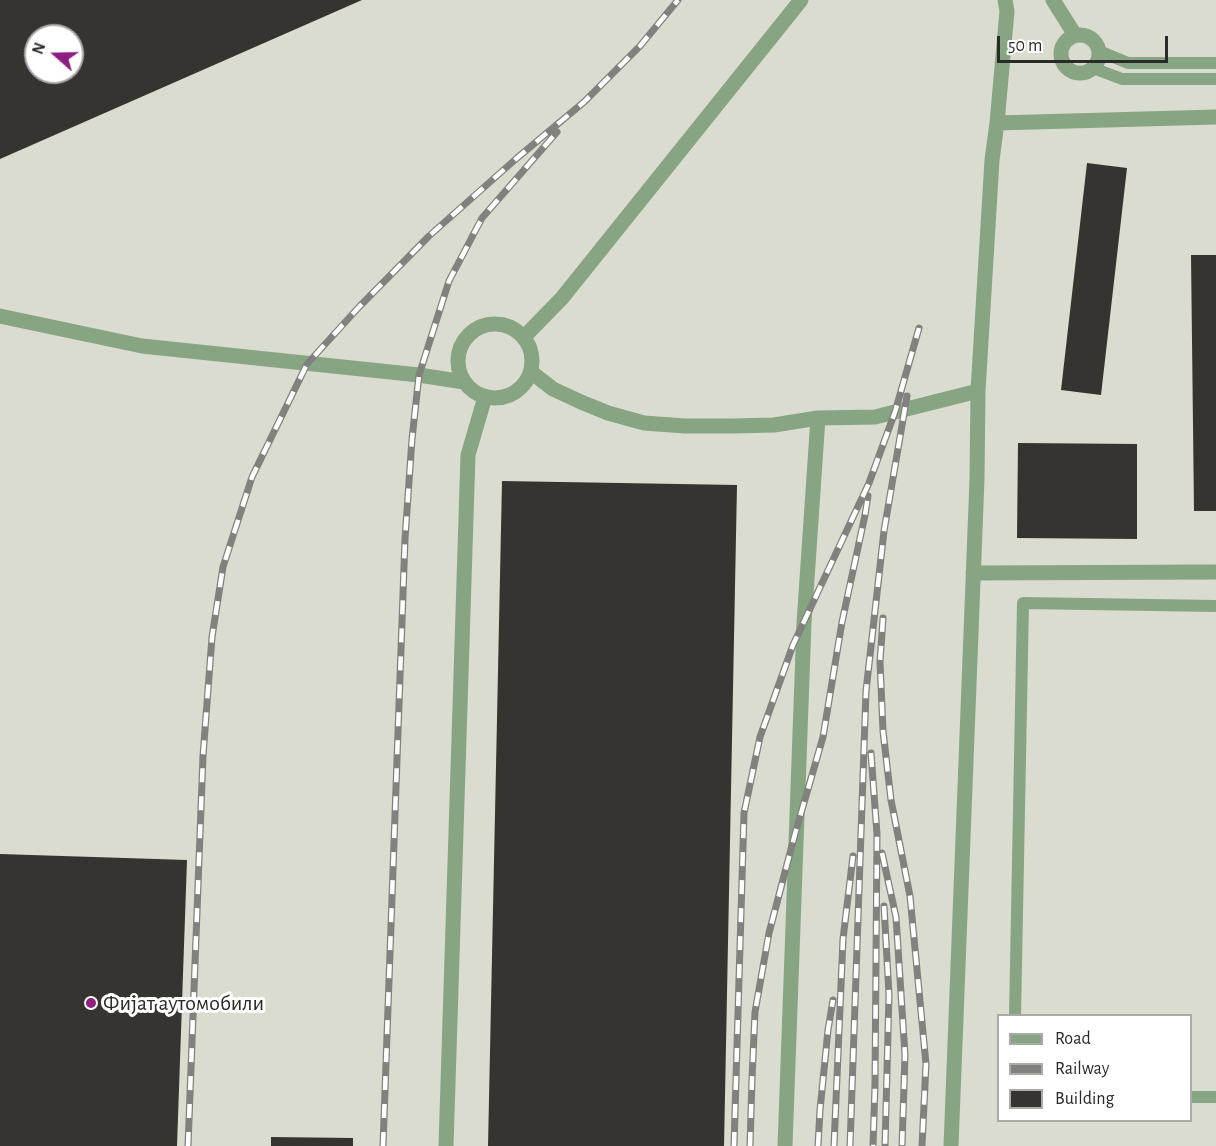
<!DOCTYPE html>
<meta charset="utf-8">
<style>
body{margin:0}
#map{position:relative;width:1216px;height:1146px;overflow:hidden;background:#e2e3de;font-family:"Alegreya Sans",sans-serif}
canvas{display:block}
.legend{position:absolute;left:997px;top:1014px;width:195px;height:108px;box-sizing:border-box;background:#fff;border:2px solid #aaaaa9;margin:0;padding:8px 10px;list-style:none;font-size:18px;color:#2a2a28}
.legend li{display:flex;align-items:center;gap:12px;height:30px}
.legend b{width:30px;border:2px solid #aaaaa9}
.north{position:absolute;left:24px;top:24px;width:60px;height:60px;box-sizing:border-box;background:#fff;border:2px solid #aaaaa9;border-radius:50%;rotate:290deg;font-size:16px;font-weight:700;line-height:24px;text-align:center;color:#2a2a28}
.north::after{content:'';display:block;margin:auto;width:21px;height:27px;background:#8e1f81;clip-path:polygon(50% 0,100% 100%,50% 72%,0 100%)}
.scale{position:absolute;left:997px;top:36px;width:171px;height:27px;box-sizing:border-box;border:3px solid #2a2a28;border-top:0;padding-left:8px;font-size:18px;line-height:21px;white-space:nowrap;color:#2a2a28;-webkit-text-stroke:4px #fff;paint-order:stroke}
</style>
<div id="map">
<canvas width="1216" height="1146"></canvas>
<ul class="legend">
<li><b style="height:8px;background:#87a583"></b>Road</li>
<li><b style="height:8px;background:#81827e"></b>Railway</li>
<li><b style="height:16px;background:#363430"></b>Building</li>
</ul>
<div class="north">N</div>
<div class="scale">50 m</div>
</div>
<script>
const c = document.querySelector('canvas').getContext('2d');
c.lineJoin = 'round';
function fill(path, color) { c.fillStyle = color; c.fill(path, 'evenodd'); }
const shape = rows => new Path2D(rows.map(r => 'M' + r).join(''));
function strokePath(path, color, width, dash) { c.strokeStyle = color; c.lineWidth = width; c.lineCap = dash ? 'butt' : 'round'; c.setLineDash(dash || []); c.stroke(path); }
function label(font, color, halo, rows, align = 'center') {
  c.font = font + ' "Alegreya Sans",sans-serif'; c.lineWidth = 6; c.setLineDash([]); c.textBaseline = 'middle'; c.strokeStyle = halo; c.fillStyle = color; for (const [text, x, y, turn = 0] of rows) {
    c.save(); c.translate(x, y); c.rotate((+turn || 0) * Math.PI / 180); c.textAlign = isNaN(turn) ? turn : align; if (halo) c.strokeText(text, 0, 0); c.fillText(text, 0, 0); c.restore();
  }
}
fill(shape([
 [0,0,1216,0,1216,1146,0,1146],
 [36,36,72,36,72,72,36,72],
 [998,1016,1190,1016,1190,1120,998,1120]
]), '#dadccf');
fill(shape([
 [0,0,362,0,0,159],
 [36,36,72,36,72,72,36,72],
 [1087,163,1127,168,1101,395,1061,390],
 [1191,255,1216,255,1216,511,1194,511],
 [1018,443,1137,444,1137,539,1017,538],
 [502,481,737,485,724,1146,488,1146],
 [0,854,187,860,177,1146,0,1146],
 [271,1137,353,1138,353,1146,271,1146]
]), '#363430');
strokePath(shape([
 [1099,51,1128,63,1216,63],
 [1093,68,1122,79,1216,79],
 [1015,1016,1023,603,1216,606],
 [1190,1097,1216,1097]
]), '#87a583', 12);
strokePath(shape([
 [1005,0,1007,11,997,123,1216,117],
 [1053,0,1075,35],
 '1061 54a19 19 0 1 1 38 0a19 19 0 1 1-38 0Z',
 [0,316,142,346,419,375,464,382],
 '458 361a37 37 0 1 1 74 0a37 37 0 1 1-74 0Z',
 [524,337,562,298,801,0],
 [531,372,553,389,581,402,608,413,644,423,685,426,733,426,774,425,818,418,875,417,978,391],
 [973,573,1216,572],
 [446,1146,468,455,485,397],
 [785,1146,804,623,818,418],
 [951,1146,977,479,978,391,992,160,997,123]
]), '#87a583', 15);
const rail = shape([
 [883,618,880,662,883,731,891,800,910,896,926,1064,922,1146],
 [871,753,877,834,875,1085,873,1146],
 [882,853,896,917,905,1055,902,1146],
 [884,906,889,995,885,1146],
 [188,1146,203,756,212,637,223,567,252,477,307,364,359,307,429,236,517,158,584,102,640,46,678,0],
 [383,1146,405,539,412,439,419,375,449,281,482,218,557,132],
 [734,1146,744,813,760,737,793,645,869,483,895,412,919,328],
 [750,1146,752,1079,755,1012,769,933,795,834,823,737,842,622,865,515,868,496],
 [818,1146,820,1110,828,1030,833,1000],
 [834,1146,843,939,853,856],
 [850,1146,866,691,884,531,907,396]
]);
strokePath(rail, '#81827e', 7);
strokePath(rail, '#fff', 4.5, [14]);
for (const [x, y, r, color] of [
 [91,1003,6,"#8e1f81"]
]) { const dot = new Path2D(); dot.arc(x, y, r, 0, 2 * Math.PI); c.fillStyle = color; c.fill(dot); strokePath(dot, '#fff', 2); }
label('22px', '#2a2a28', '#fff', [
 ["Фијат аутомобили",103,1003]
], 'left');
</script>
